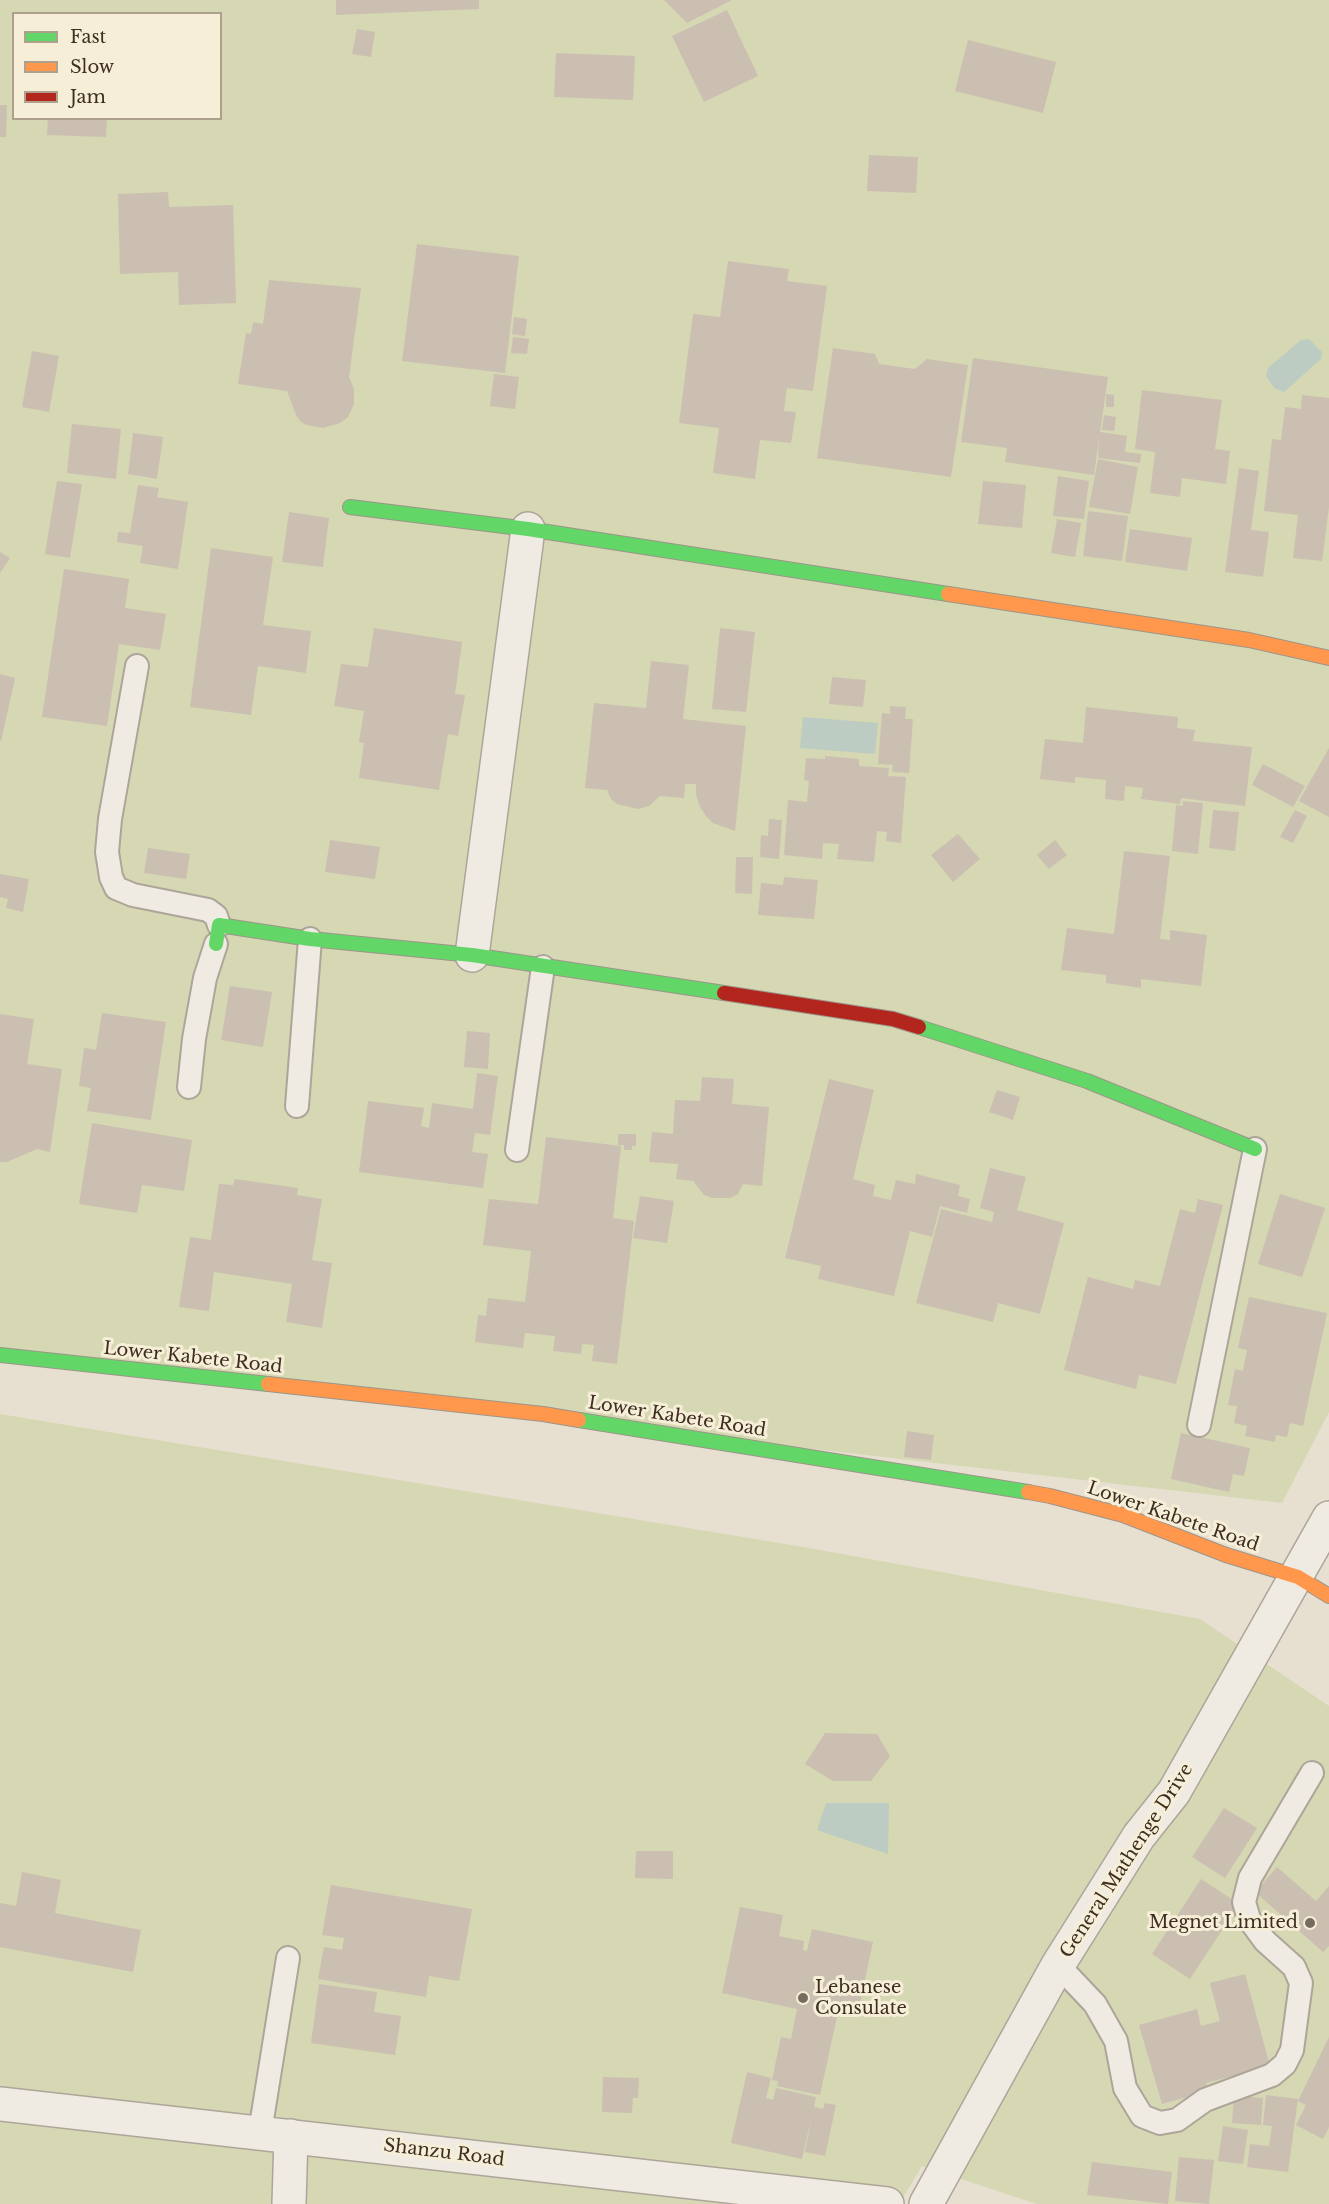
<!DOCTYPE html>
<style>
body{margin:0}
#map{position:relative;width:1329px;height:2204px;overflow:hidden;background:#e7e0d1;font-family:"Libre Baskerville",serif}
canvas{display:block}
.legend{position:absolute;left:12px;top:12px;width:210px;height:108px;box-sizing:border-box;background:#f7eed8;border:2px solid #ada18e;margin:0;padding:8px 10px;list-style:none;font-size:18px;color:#3d2e20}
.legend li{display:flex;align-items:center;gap:12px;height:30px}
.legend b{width:30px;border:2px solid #ada18e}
</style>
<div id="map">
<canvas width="1329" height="2204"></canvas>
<ul class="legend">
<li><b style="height:8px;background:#63d668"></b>Fast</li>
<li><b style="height:8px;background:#ff974d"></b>Slow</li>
<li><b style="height:8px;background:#b3261e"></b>Jam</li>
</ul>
</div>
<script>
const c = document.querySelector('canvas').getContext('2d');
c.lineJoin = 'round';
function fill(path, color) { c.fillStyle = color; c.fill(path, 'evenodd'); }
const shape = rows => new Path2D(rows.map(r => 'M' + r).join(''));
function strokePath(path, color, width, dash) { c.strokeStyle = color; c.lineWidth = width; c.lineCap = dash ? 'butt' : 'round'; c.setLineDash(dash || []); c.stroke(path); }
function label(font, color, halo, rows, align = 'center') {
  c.font = font + ' "Libre Baskerville",serif'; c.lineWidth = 6; c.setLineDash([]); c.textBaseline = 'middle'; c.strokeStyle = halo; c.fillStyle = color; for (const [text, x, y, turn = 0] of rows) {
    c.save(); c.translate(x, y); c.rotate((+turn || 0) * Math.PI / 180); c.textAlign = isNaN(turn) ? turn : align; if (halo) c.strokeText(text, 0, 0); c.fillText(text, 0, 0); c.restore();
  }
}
fill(shape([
 [0,0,1329,0,1329,1412,1282,1503,0,1355],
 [14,14,220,14,220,118,14,118],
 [0,1414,809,1548,1200,1619,1329,1706,1329,2204,1037,2204,922,2166,899,2204,0,2204]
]), '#d6d7b3');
fill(shape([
 [1309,339,1322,352,1321,359,1284,392,1274,388,1266,376,1268,368,1301,340],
 [803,717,878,723,875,754,800,748],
 [826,1803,889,1803,888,1854,817,1830]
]), '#bcccc2');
fill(shape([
 [336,0,479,0,479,9,336,15],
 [664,0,732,0,687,23],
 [727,10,758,76,704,102,672,36],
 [357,29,375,32,371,57,352,54],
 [968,40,1056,62,1043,113,955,91],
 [556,53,635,56,633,100,554,97],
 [0,105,7,105,6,137,0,137],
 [48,118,107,118,106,137,47,135],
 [869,155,918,157,916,193,867,191],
 [168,192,169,207,233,205,236,303,179,305,178,272,120,274,118,194],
 [417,244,519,256,505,373,402,361],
 [728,261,789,269,787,281,827,286,813,391,787,388,784,411,796,412,791,443,760,440,755,479,713,473,719,428,679,423,693,314,720,317],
 [269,280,361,288,349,377,354,389,354,404,348,417,340,423,323,428,307,425,301,422,296,415,287,391,238,384,246,333,251,334,253,322,263,324],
 [514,317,527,319,525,336,512,334],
 [513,337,529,339,527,354,511,353],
 [833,348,875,354,879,364,915,369,927,359,968,365,951,477,817,458],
 [32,351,59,356,49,412,22,407],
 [973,358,1108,377,1100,432,1127,436,1125,452,1141,454,1140,463,1098,458,1099,438,1094,475,1005,462,1007,448,961,442],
 [494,374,519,377,515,409,490,406],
 [1142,390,1222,400,1215,449,1230,451,1226,484,1182,478,1180,497,1150,493,1155,452,1135,449],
 [1106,394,1114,395,1114,407,1106,407],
 [1302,395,1329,398,1329,507,1322,561,1293,558,1298,515,1264,511,1272,439,1281,440,1285,407,1301,409],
 [1104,415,1116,417,1114,431,1102,430],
 [72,424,121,429,116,479,67,473],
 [133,433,163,437,157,479,128,474],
 [1098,459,1138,467,1130,514,1089,507],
 [1239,468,1259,471,1251,530,1269,532,1263,577,1225,572],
 [1058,476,1089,481,1084,519,1053,516],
 [57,481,82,484,70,558,45,554],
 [983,481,1026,485,1022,528,978,524],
 [138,485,159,488,157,497,188,502,178,569,140,563,143,546,117,542,118,532,130,533],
 [1088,511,1128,516,1122,561,1083,556],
 [289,512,329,518,323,567,282,562],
 [1057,519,1081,523,1075,557,1051,553],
 [1130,529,1192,538,1187,571,1125,562],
 [211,548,273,557,263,625,311,631,306,673,258,666,251,715,190,707],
 [0,552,10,558,0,573],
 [64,569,129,579,125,608,166,614,160,650,119,644,107,726,42,717],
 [374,628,462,642,455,694,465,695,458,736,448,734,439,790,359,778,364,743,359,742,364,711,334,706,341,664,368,667],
 [720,628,755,632,746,712,712,709],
 [651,661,689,665,683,719,746,726,735,831,713,823,706,816,700,807,696,795,696,784,685,784,684,798,660,796,649,806,638,809,617,804,611,799,607,790,585,788,594,703,646,708],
 [0,674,15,678,1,741,0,741],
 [832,677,866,680,863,707,829,704],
 [890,706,906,707,905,719,913,719,909,773,892,772,893,765,878,764,882,713,890,714],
 [1086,707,1178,717,1177,728,1195,730,1193,741,1252,747,1245,806,1181,798,1180,804,1141,799,1143,788,1125,786,1124,801,1105,799,1106,780,1075,777,1075,783,1040,779,1045,739,1083,743],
 [1329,748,1329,817,1299,801],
 [825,756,859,759,859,766,889,768,888,776,906,777,901,843,886,841,887,832,877,831,874,862,837,859,839,844,823,843,822,859,784,855,788,800,807,802,809,781,804,780,806,758,825,759],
 [1263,764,1305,786,1293,807,1252,785],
 [1183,801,1203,803,1198,854,1172,851,1176,805,1183,806],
 [1213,810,1239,812,1235,851,1209,848],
 [1295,810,1307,816,1293,843,1280,837],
 [769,819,782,820,779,859,760,857,761,835,768,836],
 [958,834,980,859,953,882,931,855],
 [330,840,380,847,375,879,325,872],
 [1055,840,1067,855,1049,869,1037,855],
 [148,848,190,854,186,879,144,873],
 [1124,851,1170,856,1160,939,1170,940,1170,930,1207,935,1201,986,1141,979,1141,988,1106,983,1106,975,1061,970,1067,928,1114,934],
 [736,857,753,857,752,894,735,893],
 [0,874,29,879,23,912,6,908,8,899,0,897],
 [784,877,818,880,814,919,758,915,761,883,783,885],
 [230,986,272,992,263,1047,221,1040],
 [102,1013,166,1022,151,1120,87,1111,91,1088,79,1086,84,1048,96,1050],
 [0,1014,34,1019,27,1064,62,1069,50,1152,37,1149,7,1162,0,1162],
 [467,1031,490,1033,488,1069,464,1067],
 [477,1073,498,1076,490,1135,475,1133,472,1152,488,1154,483,1188,359,1172,368,1101,424,1108,421,1126,429,1128,432,1103,473,1109],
 [702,1077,734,1079,732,1104,769,1107,762,1186,743,1184,738,1194,730,1198,712,1198,704,1195,693,1181,676,1179,678,1164,649,1162,652,1132,673,1134,675,1100,700,1101],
 [829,1079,874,1090,853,1179,875,1185,873,1196,891,1200,896,1180,915,1184,916,1174,960,1185,958,1196,970,1199,967,1213,940,1206,932,1237,910,1231,894,1296,818,1279,821,1266,785,1258],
 [997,1090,1020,1097,1013,1120,989,1112],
 [92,1123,192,1140,184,1191,142,1185,137,1213,79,1204],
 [618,1134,636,1134,636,1146,632,1146,632,1150,624,1150,624,1145,618,1145],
 [546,1137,621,1146,613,1218,634,1221,617,1364,592,1361,594,1345,582,1344,581,1354,553,1351,555,1336,525,1333,523,1348,475,1342,478,1315,486,1316,488,1298,525,1302,531,1251,483,1245,489,1199,538,1204],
 [990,1168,1026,1177,1017,1210,1064,1223,1040,1314,998,1303,993,1322,916,1303,941,1209,992,1222,994,1212,980,1208],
 [235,1179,298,1188,297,1195,322,1199,312,1260,332,1263,322,1328,286,1322,292,1284,214,1272,209,1311,179,1307,190,1237,211,1240,219,1184,233,1185],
 [1280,1194,1325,1208,1302,1277,1258,1264],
 [640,1196,674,1201,667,1243,633,1238],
 [1198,1199,1223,1205,1176,1384,1139,1375,1136,1389,1064,1370,1088,1277,1133,1289,1135,1280,1160,1286,1180,1209,1195,1213],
 [1249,1297,1327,1313,1303,1426,1290,1423,1287,1437,1276,1435,1275,1442,1245,1436,1247,1426,1234,1423,1237,1406,1228,1405,1235,1369,1243,1371,1247,1350,1238,1348],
 [907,1431,934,1435,931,1460,904,1457],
 [1181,1433,1250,1448,1244,1476,1233,1474,1229,1492,1171,1479],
 [825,1733,877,1734,890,1756,871,1781,833,1781,805,1764],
 [1224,1808,1257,1828,1225,1878,1192,1857],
 [636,1851,673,1851,673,1879,635,1878],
 [1277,1867,1316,1901,1329,1886,1329,1946,1323,1952,1255,1892],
 [22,1872,61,1880,55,1913,141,1930,133,1972,0,1947,0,1903,16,1906],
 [1201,1879,1239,1904,1190,1979,1152,1954],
 [331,1885,472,1909,459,1981,429,1976,426,1997,318,1979,324,1947,342,1950,344,1938,322,1935],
 [740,1907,783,1915,779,1936,804,1941,803,1950,807,1951,812,1929,873,1942,859,2007,840,2003,820,2095,777,2086,778,2081,772,2080,781,2037,791,2039,797,2009,722,1993],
 [1245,1974,1270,2066,1206,2083,1209,2091,1162,2104,1139,2025,1197,2009,1201,2026,1220,2021,1210,1983],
 [319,1984,377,1992,374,2012,401,2016,395,2055,311,2043],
 [1329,2037,1329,2127,1323,2139,1296,2125,1306,2105,1298,2101],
 [747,2072,771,2078,766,2098,773,2100,776,2088,816,2097,814,2107,823,2109,825,2103,836,2105,825,2156,805,2152,812,2115,802,2159,731,2143],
 [603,2077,639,2078,638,2098,633,2098,632,2113,602,2112],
 [1266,2095,1298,2099,1288,2172,1247,2167,1250,2144,1269,2146,1272,2126,1263,2125],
 [1234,2096,1263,2098,1261,2125,1232,2123],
 [1223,2126,1248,2130,1243,2164,1218,2161],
 [1179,2157,1214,2160,1209,2204,1175,2201],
 [1092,2162,1172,2172,1168,2204,1087,2195]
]), '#cbbfb2');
const lane = shape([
 [137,666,110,819,107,852,111,877,116,888,133,895,208,910,216,916,219,925],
 [189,1087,194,1039,205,978,216,944],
 [297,1106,310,939],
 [517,1150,543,967],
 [1199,1425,1255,1149],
 [1058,1965,1095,2004,1116,2041,1125,2088,1142,2116,1160,2123,1177,2120,1205,2100,1272,2075,1285,2064,1292,2050,1301,1983,1294,1967,1265,1941,1249,1919,1244,1902,1250,1878,1312,1773],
 [260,2132,288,1958]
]);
const street = shape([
 [472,955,528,529],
 [0,2104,887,2204],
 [289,2204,291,2136],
 [926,2204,1058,1965,1139,1836,1174,1792,1329,1518]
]);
const fast = shape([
 [350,507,528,529,948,594],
 [216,944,219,925,310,939,472,955,724,993],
 [919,1027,1087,1081,1255,1149],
 [0,1355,268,1384],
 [579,1420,1028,1492]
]);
const slow = shape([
 [948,594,1249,640,1329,658],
 [268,1384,543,1414,579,1420],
 [1028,1492,1050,1496,1123,1515,1226,1555,1298,1577,1329,1596]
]);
const jam = shape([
 [724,993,893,1019,919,1027]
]);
strokePath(lane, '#ada599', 26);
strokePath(street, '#ada599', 36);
strokePath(fast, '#9c958a', 16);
strokePath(slow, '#9c958a', 16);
strokePath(jam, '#9c958a', 16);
strokePath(lane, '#efebe3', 22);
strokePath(street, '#efebe3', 33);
strokePath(fast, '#63d668', 14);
strokePath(slow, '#ff974d', 14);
strokePath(jam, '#b3261e', 14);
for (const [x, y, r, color] of [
 [1310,1923,6,"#786c5e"],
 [803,1998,6,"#786c5e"]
]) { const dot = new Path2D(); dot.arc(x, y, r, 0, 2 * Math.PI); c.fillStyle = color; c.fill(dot); strokePath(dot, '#f7eed8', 2); }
label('18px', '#3d2e20', '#f7eed8', [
 ["Lower Kabete Road",193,1358,6],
 ["Lower Kabete Road",677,1417,9],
 ["Lower Kabete Road",1173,1517,19],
 ["General Mathenge Drive",1127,1861,-57],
 ["Shanzu Road",444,2153,7]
]);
label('18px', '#3d2e20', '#f7eed8', [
 ["Megnet Limited",1298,1923],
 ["Lebanese",815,1988,"left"],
 ["Consulate",815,2009,"left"]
], 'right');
</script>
